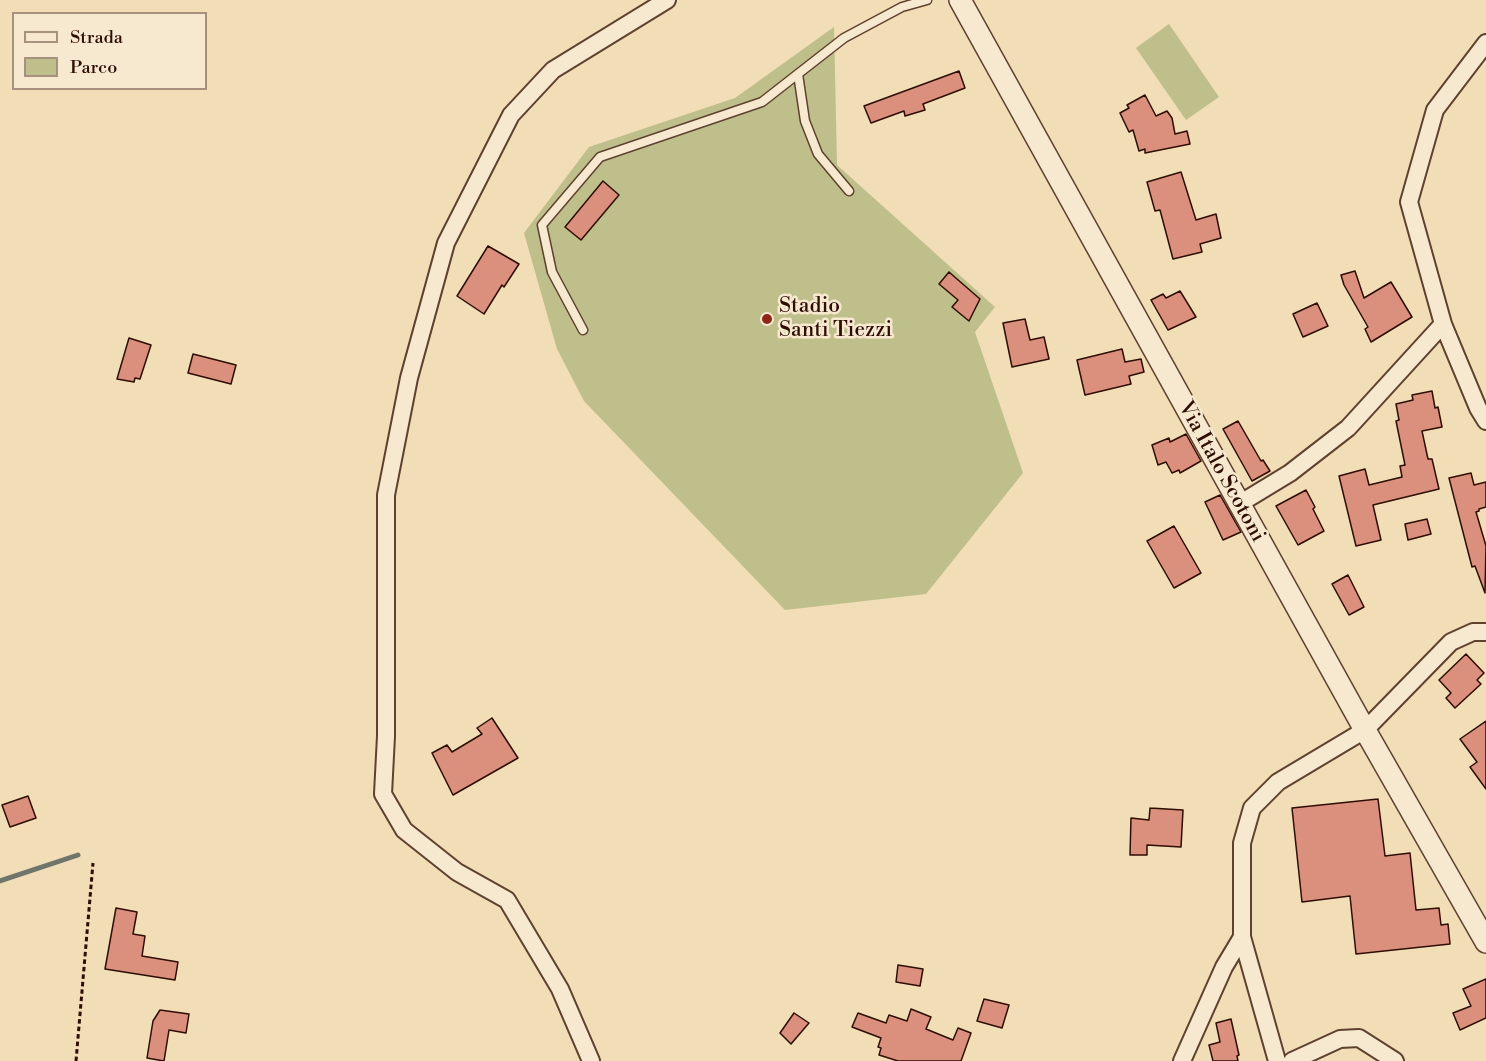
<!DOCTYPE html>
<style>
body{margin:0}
#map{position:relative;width:1486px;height:1061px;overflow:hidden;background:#f1ddb6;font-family:"Libre Bodoni",serif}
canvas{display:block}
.legend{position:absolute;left:12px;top:12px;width:195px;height:78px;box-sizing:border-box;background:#f6e9d0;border:2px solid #a6917e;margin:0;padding:8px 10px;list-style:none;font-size:18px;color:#2e0d02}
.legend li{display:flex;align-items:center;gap:12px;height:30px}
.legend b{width:30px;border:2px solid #a6917e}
</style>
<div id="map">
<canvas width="1486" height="1061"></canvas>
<ul class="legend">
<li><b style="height:8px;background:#f6e9d0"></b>Strada</li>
<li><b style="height:16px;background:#bebf8b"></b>Parco</li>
</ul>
</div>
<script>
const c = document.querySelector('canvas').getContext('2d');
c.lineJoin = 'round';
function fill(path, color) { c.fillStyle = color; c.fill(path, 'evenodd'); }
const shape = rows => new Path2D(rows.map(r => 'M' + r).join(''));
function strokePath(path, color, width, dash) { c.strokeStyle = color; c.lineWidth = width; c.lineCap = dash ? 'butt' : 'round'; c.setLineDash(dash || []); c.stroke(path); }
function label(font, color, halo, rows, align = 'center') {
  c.font = font + ' "Libre Bodoni",serif'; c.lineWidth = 5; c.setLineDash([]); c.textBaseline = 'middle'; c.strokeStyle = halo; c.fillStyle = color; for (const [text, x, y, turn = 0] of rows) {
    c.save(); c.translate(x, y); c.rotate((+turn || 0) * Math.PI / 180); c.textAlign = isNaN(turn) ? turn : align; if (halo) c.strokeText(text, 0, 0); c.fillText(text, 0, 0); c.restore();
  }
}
fill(shape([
 [1169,24,1219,97,1186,120,1136,48],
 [834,27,837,165,995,307,975,332,1023,473,926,594,785,610,584,401,557,349,524,233,589,147,735,98]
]), '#bebf8b');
strokePath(shape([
 [0,881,78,855]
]), '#6f756b', 5);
const building = shape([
 [959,71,965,88,923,104,925,110,905,116,904,111,871,123,864,106,959,71],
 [1145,95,1156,116,1167,111,1172,118,1175,134,1187,131,1190,144,1145,153,1145,149,1139,151,1133,130,1129,132,1120,113,1129,108,1127,105,1145,95],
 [1181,172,1196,220,1216,214,1221,238,1200,244,1202,252,1173,259,1160,210,1155,211,1147,182,1181,172],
 [603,181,619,195,581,240,565,227,603,181],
 [488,246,519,264,504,287,502,285,484,314,457,296,488,246],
 [1355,271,1364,298,1391,282,1412,317,1371,342,1365,329,1368,327,1344,285,1341,275,1355,271],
 [949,272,980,299,969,321,952,307,958,300,939,284,949,272],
 [1180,291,1196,317,1168,330,1151,300,1163,294,1166,298,1180,291],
 [1317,303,1328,326,1303,337,1293,314,1317,303],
 [1025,319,1030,340,1044,337,1049,359,1012,367,1003,323,1025,319],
 [129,338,151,345,140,379,135,378,134,382,117,379,129,338],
 [1122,349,1125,362,1141,359,1144,372,1129,376,1131,384,1085,395,1077,360,1122,349],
 [193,354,236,365,231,384,188,373,193,354],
 [1432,391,1435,408,1438,407,1442,427,1422,431,1428,459,1432,459,1439,489,1373,505,1381,540,1356,546,1339,476,1365,469,1369,485,1402,477,1400,466,1405,465,1396,421,1399,420,1396,404,1413,400,1412,395,1432,391],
 [1238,421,1261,461,1263,460,1270,471,1252,481,1223,429,1238,421],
 [1186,434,1201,461,1180,473,1179,470,1172,473,1166,462,1158,465,1152,445,1169,438,1170,442,1186,434],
 [1471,473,1474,485,1486,482,1486,507,1479,509,1479,511,1476,512,1486,546,1485,593,1475,566,1472,567,1449,478,1471,473],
 [1306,490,1315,507,1313,509,1324,531,1298,545,1276,506,1306,490],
 [1220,495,1241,532,1223,540,1205,502,1220,495],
 [1427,519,1431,534,1408,540,1405,524,1427,519],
 [1174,526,1201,573,1174,588,1147,541,1174,526],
 [1348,575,1364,607,1349,615,1332,584,1348,575],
 [1466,654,1484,673,1477,680,1481,684,1455,708,1446,698,1451,693,1439,680,1466,654],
 [492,718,518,758,453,795,432,753,447,745,452,752,482,734,477,728,492,718],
 [1486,721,1486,789,1470,767,1477,762,1460,739,1486,721],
 [28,796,36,818,10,827,2,805,28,796],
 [1378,799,1385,856,1410,853,1416,910,1439,908,1441,925,1448,924,1450,944,1356,954,1350,896,1302,902,1292,808,1378,799],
 [1150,808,1183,810,1181,847,1147,845,1147,855,1130,855,1131,818,1149,820,1150,808],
 [116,908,137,912,133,934,145,936,142,956,178,962,175,980,105,969,116,908],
 [898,965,923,969,920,986,896,982,898,965],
 [1486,979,1486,1018,1460,1030,1453,1013,1471,1006,1463,989,1486,979],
 [984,999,1009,1005,1002,1028,977,1021,984,999],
 [911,1009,931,1017,926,1029,953,1040,958,1028,971,1033,961,1061,898,1061,879,1055,881,1048,878,1047,881,1038,852,1027,858,1013,886,1023,889,1015,907,1021,911,1009],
 [160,1010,189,1014,186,1033,169,1030,164,1061,147,1058,153,1021,160,1010],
 [794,1013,809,1023,791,1044,780,1033,794,1013],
 [1231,1019,1239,1055,1237,1056,1238,1061,1213,1061,1209,1045,1220,1042,1216,1023,1231,1019]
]);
fill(building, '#da907d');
strokePath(building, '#2e0d02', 1.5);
const service = shape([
 [798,74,805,121,818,154,849,191],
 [583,330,552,272,542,225,600,157,762,102,844,38,902,7,927,0]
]);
const minor = shape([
 [1486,43,1435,110,1409,202,1443,324,1478,408,1486,421],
 [1239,504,1290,473,1348,428,1443,324],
 [591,1061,560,989,507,900,457,872,404,830,383,794,386,736,386,495,409,378,446,243,511,115,553,70,667,0],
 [1182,1061,1224,967,1242,937],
 [1277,1061,1242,937,1242,843,1252,808,1278,782,1365,730,1451,642,1473,632,1486,632],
 [1292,1061,1340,1039,1359,1038,1395,1061]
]);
const tertiary = shape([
 [960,0,1365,730,1486,942]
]);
strokePath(service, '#5f412f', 11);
strokePath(minor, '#5f412f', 20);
strokePath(tertiary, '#5f412f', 24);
strokePath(shape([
 [76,1061,93,863]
]), '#2e0d02', 3, [4.5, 3]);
strokePath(service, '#f6e9d0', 8);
strokePath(minor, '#f6e9d0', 16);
strokePath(tertiary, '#f6e9d0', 21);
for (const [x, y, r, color] of [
 [767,319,6,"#8f2418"]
]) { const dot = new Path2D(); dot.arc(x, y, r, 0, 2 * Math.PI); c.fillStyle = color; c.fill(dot); strokePath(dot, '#f6e9d0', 2); }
label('21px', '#2e0d02', '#f6e9d0', [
 ["Stadio",779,307],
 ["Santi Tiezzi",779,331]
], 'left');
label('21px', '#2e0d02', '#f6e9d0', [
 ["Via Italo Scotoni",1221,472,61]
]);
</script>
